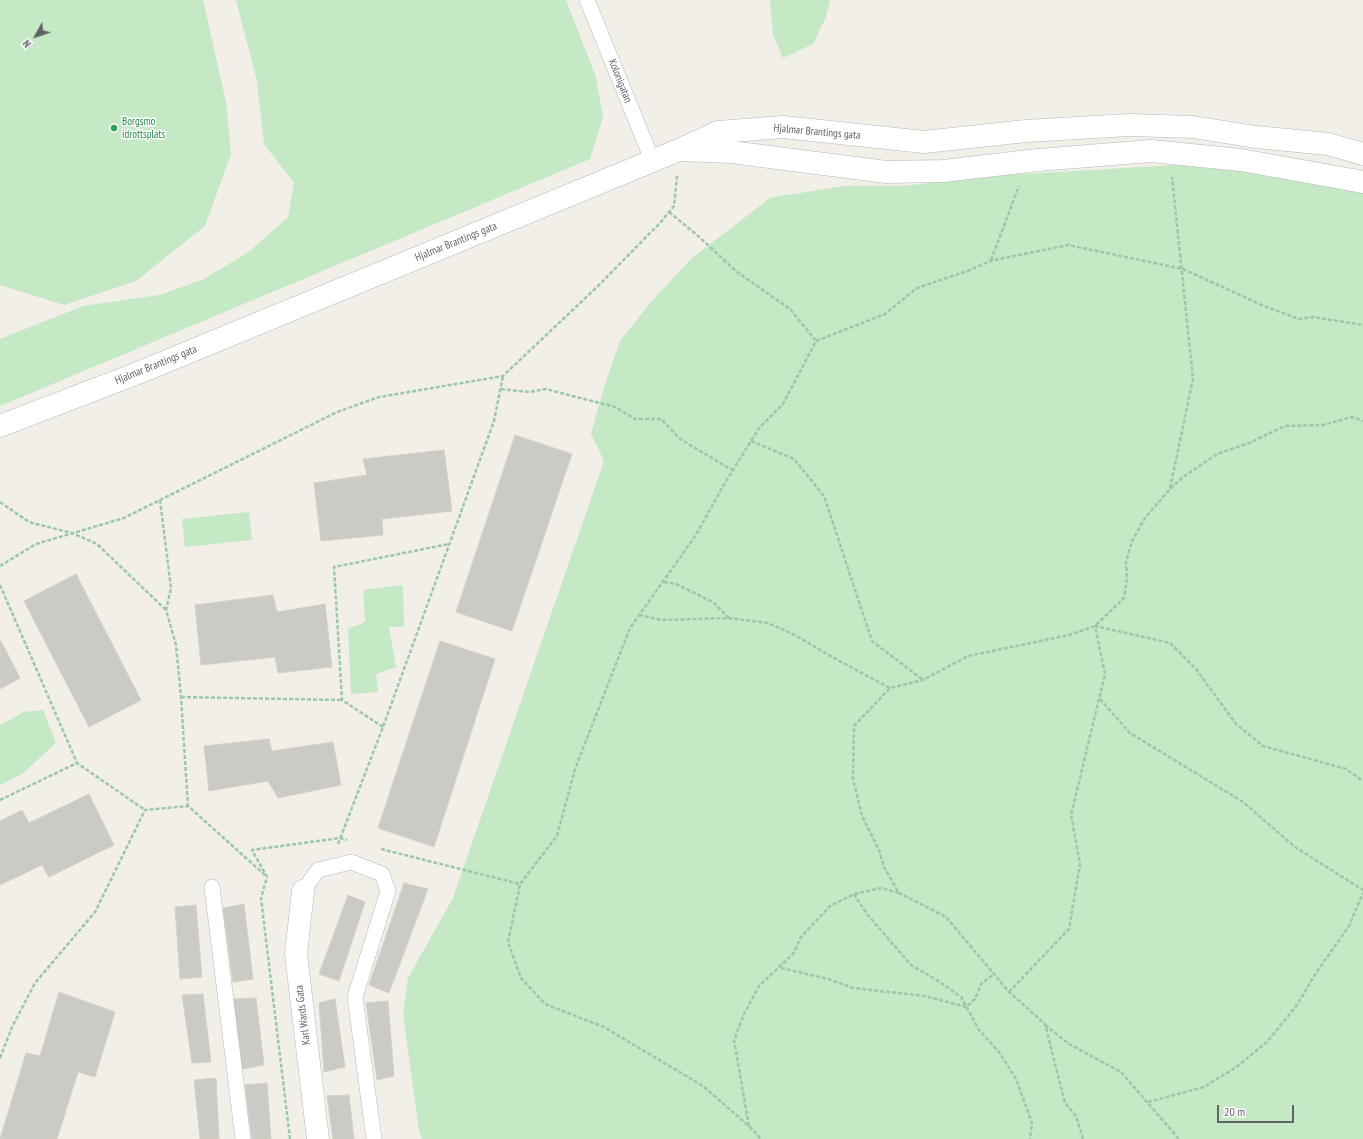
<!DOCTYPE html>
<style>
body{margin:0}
#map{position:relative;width:1363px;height:1139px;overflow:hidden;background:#f1efe8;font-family:"PT Sans Narrow",sans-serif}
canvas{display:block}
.north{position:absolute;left:16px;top:16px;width:40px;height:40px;-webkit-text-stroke:3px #fff;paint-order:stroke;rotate:230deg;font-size:11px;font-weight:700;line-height:16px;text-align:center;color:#5f6368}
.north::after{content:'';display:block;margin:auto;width:14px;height:18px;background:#5f6368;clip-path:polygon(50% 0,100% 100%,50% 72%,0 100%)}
.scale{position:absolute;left:1217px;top:1105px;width:77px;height:18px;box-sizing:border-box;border:2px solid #5f6368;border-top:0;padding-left:5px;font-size:12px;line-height:14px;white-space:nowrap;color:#5f6368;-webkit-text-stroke:3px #fff;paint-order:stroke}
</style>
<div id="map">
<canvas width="1363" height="1139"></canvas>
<div class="north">N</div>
<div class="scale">20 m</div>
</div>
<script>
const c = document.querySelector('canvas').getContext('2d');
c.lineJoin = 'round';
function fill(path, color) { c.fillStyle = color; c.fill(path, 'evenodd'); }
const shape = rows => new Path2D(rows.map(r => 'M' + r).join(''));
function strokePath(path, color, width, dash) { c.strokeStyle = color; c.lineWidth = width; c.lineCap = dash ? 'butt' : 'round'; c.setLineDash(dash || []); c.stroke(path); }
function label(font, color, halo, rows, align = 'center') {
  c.font = font + ' "PT Sans Narrow",sans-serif'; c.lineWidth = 3; c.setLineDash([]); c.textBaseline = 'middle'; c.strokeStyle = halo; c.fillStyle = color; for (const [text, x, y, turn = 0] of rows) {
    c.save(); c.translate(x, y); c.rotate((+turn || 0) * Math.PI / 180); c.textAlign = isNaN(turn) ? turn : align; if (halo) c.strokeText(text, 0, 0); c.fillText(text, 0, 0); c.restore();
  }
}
fill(shape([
 [0,0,203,0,226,102,231,154,205,226,136,281,64,305,0,285],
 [236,0,566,0,596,77,603,117,590,159,0,406,0,339,83,306,160,295,204,279,250,251,288,217,294,183,264,144,257,81],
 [770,0,830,0,826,17,813,44,783,58,773,35],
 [1176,165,1295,176,1363,192,1363,1139,422,1139,419,1130,403,1014,408,978,453,898,604,461,591,434,603,390,620,341,652,301,691,259,770,198,843,186,902,186,1005,175],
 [249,512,252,540,185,547,182,519],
 [403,585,404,627,389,627,396,667,376,674,378,692,351,694,348,629,365,622,363,590],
 [43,710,56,743,22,774,0,785,0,725,24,712]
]), '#c5e8c5');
const building = shape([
 [515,435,572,454,512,631,456,612,515,435],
 [444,450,452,511,382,519,383,535,321,541,314,483,367,475,363,459,444,450],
 [76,574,141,700,89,727,24,601,76,574],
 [273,595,277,612,325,604,332,667,278,673,275,657,201,665,195,605,273,595],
 [1,641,20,678,0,689,0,642,1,641],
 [440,641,495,659,434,847,378,828,440,641],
 [269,739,272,751,333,742,341,785,278,798,268,781,209,791,204,746,269,739],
 [89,794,114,845,49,877,42,865,0,885,0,821,22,810,29,823,89,794],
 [404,883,428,889,389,993,369,985,404,883],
 [348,895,365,902,339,981,319,974,348,895],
 [244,904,253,979,233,982,223,908,244,904],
 [196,905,202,977,180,979,175,907,196,905],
 [59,992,115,1012,95,1077,78,1072,57,1139,0,1139,26,1053,40,1056,59,992],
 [203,994,211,1062,192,1063,182,995,203,994],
 [256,998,264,1065,242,1069,233,999,256,998],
 [335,999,345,1067,324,1072,319,1003,335,999],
 [388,1001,394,1076,377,1080,366,1003,388,1001],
 [216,1078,219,1139,200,1139,194,1080,216,1078],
 [267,1083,271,1139,252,1139,245,1085,267,1083],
 [349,1095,354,1139,333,1139,327,1096,349,1095]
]);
fill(building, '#cccac5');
strokePath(building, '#d6d1c6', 1);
const service = shape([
 [587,0,653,162],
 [212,887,243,1139],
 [303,891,318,870,351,862,382,874,388,891,355,997,374,1139]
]);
const minor = shape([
 [679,150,718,132,783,127,924,142,1026,131,1129,125,1193,127,1256,137,1328,144,1363,154],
 [681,150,731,152,886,172,943,171,1038,160,1151,151,1241,160,1363,182],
 [303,891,296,954,318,1139]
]);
const tertiary = shape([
 [0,426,138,373,679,150]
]);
strokePath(service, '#b5b8bc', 16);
strokePath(minor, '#b5b8bc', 23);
strokePath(tertiary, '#b5b8bc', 23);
strokePath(shape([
 [669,212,697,235,737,272,790,309,816,341],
 [991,260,1019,186],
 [501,389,529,392,546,389,615,407,635,419,661,419,680,439,732,470],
 [751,441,794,459,824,496,872,641,923,680],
 [1170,488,1193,379,1172,177],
 [160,500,171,588,166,610,176,645,181,697,188,806],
 [0,502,29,522,72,533,97,544,166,610],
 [0,566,36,544,124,518,337,412,379,397,503,376,599,285,660,223,674,206,677,176],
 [664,582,676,584,713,602,729,618],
 [0,585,77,763],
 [639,615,662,620,729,618,768,623,795,635,832,657,890,688],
 [181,697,342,700],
 [1100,699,1130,733,1243,802,1295,847,1363,890],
 [383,727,342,700,334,567,449,544],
 [0,800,77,763,145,810],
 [338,844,383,727,494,421,503,376],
 [381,849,520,884,557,836,575,769,630,628,696,535,723,486,759,428,783,404,816,341,885,314,917,288,970,270,990,261,1068,245,1183,269,1264,306,1299,319,1313,317,1363,325],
 [520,885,508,942,521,978,545,1004,604,1027,703,1086,749,1126,761,1139],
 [854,894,867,914,911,965,940,982,961,997,979,1030,999,1052,1016,1079,1032,1123,1030,1139],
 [781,968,828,979,853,988,925,996,966,1007,975,999,981,984,994,974],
 [1009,992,1069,929,1080,864,1071,815,1105,674,1095,626,1170,643,1196,669,1236,724,1263,746,1346,769,1363,781],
 [1045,1025,1069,1044,1121,1072,1179,1139],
 [0,1058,12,1027,35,983,95,912,145,810,188,806,265,875],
 [1148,1102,1204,1087,1235,1068,1267,1042,1297,1005,1316,973,1349,926,1363,893],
 [749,1126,734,1040,744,1014,759,986,794,953,801,937,830,906,854,894,881,888,899,893],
 [290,1139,261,898,267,877,252,850,340,838,347,840],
 [1083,1139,1076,1116,1065,1103,1045,1024,1009,992,946,917,899,893,884,867,879,850,862,816,853,779,854,726,890,688,923,680,968,656,1069,635,1095,626,1124,598,1127,578,1126,562,1132,541,1145,518,1170,489,1183,477,1217,454,1249,443,1285,426,1323,425,1352,417,1363,421]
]), '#9cc7a9', 2.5, [4, 2]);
strokePath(service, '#fff', 15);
strokePath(minor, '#fff', 22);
strokePath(tertiary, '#fff', 22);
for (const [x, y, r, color] of [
 [114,128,4,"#2e9e5b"]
]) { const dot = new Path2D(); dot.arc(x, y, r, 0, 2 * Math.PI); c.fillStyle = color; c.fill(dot); strokePath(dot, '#fff', 1.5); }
label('11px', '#5f6368', '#fff', [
 ["Kolonigatan",620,81,68],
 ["Hjalmar Brantings gata",817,132,5],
 ["Hjalmar Brantings gata",456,242,-22],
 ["Hjalmar Brantings gata",156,365,-22],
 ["Karl Wards Gata",303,1015,-97]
]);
label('11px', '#27864d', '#fff', [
 ["Borgsmo",122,122],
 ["idrottsplats",122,135]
], 'left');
</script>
